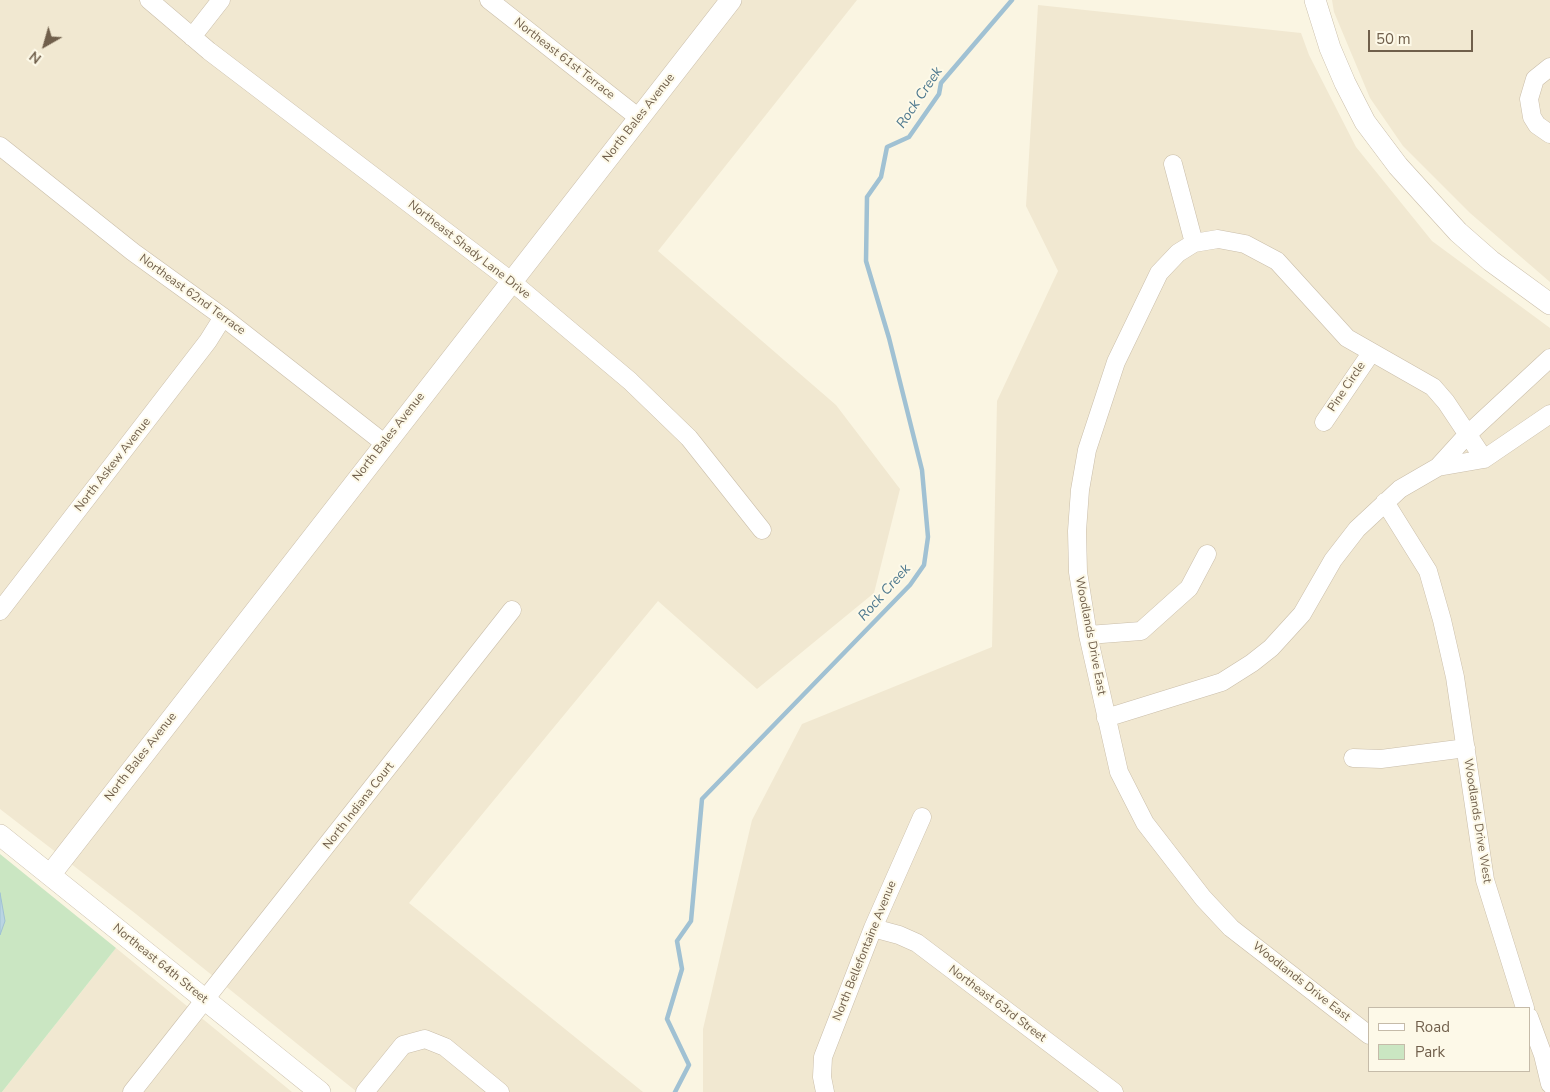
<!DOCTYPE html>
<style>
body{margin:0}
#map{position:relative;width:1550px;height:1092px;overflow:hidden;background:#faf5e2;font-family:"Nunito Sans",sans-serif}
canvas{display:block}
.legend{position:absolute;left:1368px;top:1007px;width:162px;height:65px;box-sizing:border-box;background:#fdf9e8;border:1px solid #c5bba9;margin:0;padding:6px 9px;list-style:none;font-size:15px;color:#705f4b}
.legend li{display:flex;align-items:center;gap:10px;height:25px}
.legend b{width:25px;border:1px solid #c5bba9}
.north{position:absolute;left:20px;top:20px;width:50px;height:50px;-webkit-text-stroke:4px #fdf9e8;paint-order:stroke;rotate:218deg;font-size:14px;font-weight:700;line-height:20px;text-align:center;color:#705f4b}
.north::after{content:'';display:block;margin:auto;width:18px;height:22px;background:#705f4b;clip-path:polygon(50% 0,100% 100%,50% 72%,0 100%)}
.scale{position:absolute;left:1368px;top:30px;width:105px;height:22px;box-sizing:border-box;border:2px solid #705f4b;border-top:0;padding-left:6px;font-size:15px;line-height:18px;white-space:nowrap;color:#705f4b;-webkit-text-stroke:4px #fdf9e8;paint-order:stroke}
</style>
<div id="map">
<canvas width="1550" height="1092"></canvas>
<ul class="legend">
<li><b style="height:6px;background:#fff"></b>Road</li>
<li><b style="height:14px;background:#cae6c2"></b>Park</li>
</ul>
<div class="north">N</div>
<div class="scale">50 m</div>
</div>
<script>
const c = document.querySelector('canvas').getContext('2d');
c.lineJoin = 'round';
function fill(path, color) { c.fillStyle = color; c.fill(path, 'evenodd'); }
const shape = rows => new Path2D(rows.map(r => 'M' + r).join(''));
function strokePath(path, color, width, dash) { c.strokeStyle = color; c.lineWidth = width; c.lineCap = dash ? 'butt' : 'round'; c.setLineDash(dash || []); c.stroke(path); }
function label(font, color, halo, rows, align = 'center') {
  c.font = font + ' "Nunito Sans",sans-serif'; c.lineWidth = 4; c.setLineDash([]); c.textBaseline = 'middle'; c.strokeStyle = halo; c.fillStyle = color; for (const [text, x, y, turn = 0] of rows) {
    c.save(); c.translate(x, y); c.rotate((+turn || 0) * Math.PI / 180); c.textAlign = isNaN(turn) ? turn : align; if (halo) c.strokeText(text, 0, 0); c.fillText(text, 0, 0); c.restore();
  }
}
fill(shape([
 [0,0,857,0,658,251,836,405,900,489,874,593,757,689,658,601,409,903,643,1092,357,1092,136,914,0,809],
 [1332,0,1550,0,1550,282,1470,213,1403,146,1370,98,1334,12],
 [1038,5,1301,33,1309,55,1356,147,1432,241,1550,328,1550,1092,703,1092,703,1029,752,820,802,724,992,647,997,401,1058,271,1026,206],
 [1369,1008,1529,1008,1529,1071,1369,1071],
 [116,948,292,1092,2,1092]
]), '#f1e8d1');
fill(shape([
 [0,854,116,948,2,1092,0,1092]
]), '#cae6c2');
const water = shape([
 [0,893,5,921,0,935,0,893]
]);
fill(water, '#b9d4e2');
strokePath(water, '#a0c1d3', 1);
strokePath(shape([
 [675,1092,689,1065,667,1019,682,969,677,941,691,921,702,799,910,585,924,565,928,537,922,470,889,338,866,261,867,197,881,177,887,147,909,137,939,94,941,83,1012,0]
]), '#a0c1d3', 4.5);
const minor = shape([
 [149,0,209,51,511,281,630,381,689,438,762,530],
 [489,0,639,118],
 [192,37,221,0],
 [1550,67,1535,79,1529,99,1532,117,1537,125,1550,134],
 [0,146,133,252,223,317,384,443],
 [1173,164,1194,243],
 [1324,422,1371,353],
 [1438,467,1484,459,1550,414],
 [1385,502,1428,571,1442,620,1455,677,1485,880,1525,1008],
 [0,611,208,341,223,317],
 [1088,635,1141,631,1189,588,1207,554],
 [1106,718,1222,682,1252,663,1271,648,1302,614,1333,560,1357,529,1400,489,1438,467,1467,435,1550,358],
 [1353,758,1381,759,1466,748],
 [873,928,899,935,917,943,1114,1092],
 [1529,1017,1543,1055,1550,1084],
 [1369,1035,1231,928,1203,898,1145,823,1119,772,1088,635,1078,572,1077,531,1080,490,1087,450,1116,362,1159,273,1178,253,1194,243,1218,239,1245,244,1277,261,1347,338,1433,387,1446,402,1484,459],
 [132,1092,512,610],
 [365,1092,403,1045,425,1039,445,1047,500,1092],
 [825,1092,822,1077,823,1057,873,928,922,817]
]);
const tertiary = shape([
 [1315,0,1330,48,1345,83,1365,122,1398,166,1458,232,1491,261,1550,304],
 [0,835,320,1092],
 [50,875,731,0]
]);
strokePath(minor, '#cabeaa', 19);
strokePath(tertiary, '#cabeaa', 22);
strokePath(minor, '#fff', 18);
strokePath(tertiary, '#fff', 21);
label('12px', '#705f4b', '#fdf9e8', [
 ["Northeast 61st Terrace",564,59,38],
 ["North Bales Avenue",639,118,-52],
 ["Northeast Shady Lane Drive",469,250,38],
 ["Northeast 62nd Terrace",192,295,36],
 ["Pine Circle",1347,387,-56],
 ["North Bales Avenue",389,437,-52],
 ["North Askew Avenue",113,465,-52],
 ["Woodlands Drive East",1090,636,79],
 ["North Bales Avenue",141,757,-52],
 ["North Indiana Court",359,806,-52],
 ["Woodlands Drive West",1477,821,81],
 ["North Bellefontaine Avenue",865,951,-68],
 ["Northeast 64th Street",160,964,39],
 ["Woodlands Drive East",1301,982,38],
 ["Northeast 63rd Street",997,1004,37]
]);
label('italic 14px', '#4d788e', '#fdf9e8', [
 ["Rock Creek",920,98,-56],
 ["Rock Creek",885,593,-48]
]);
</script>
